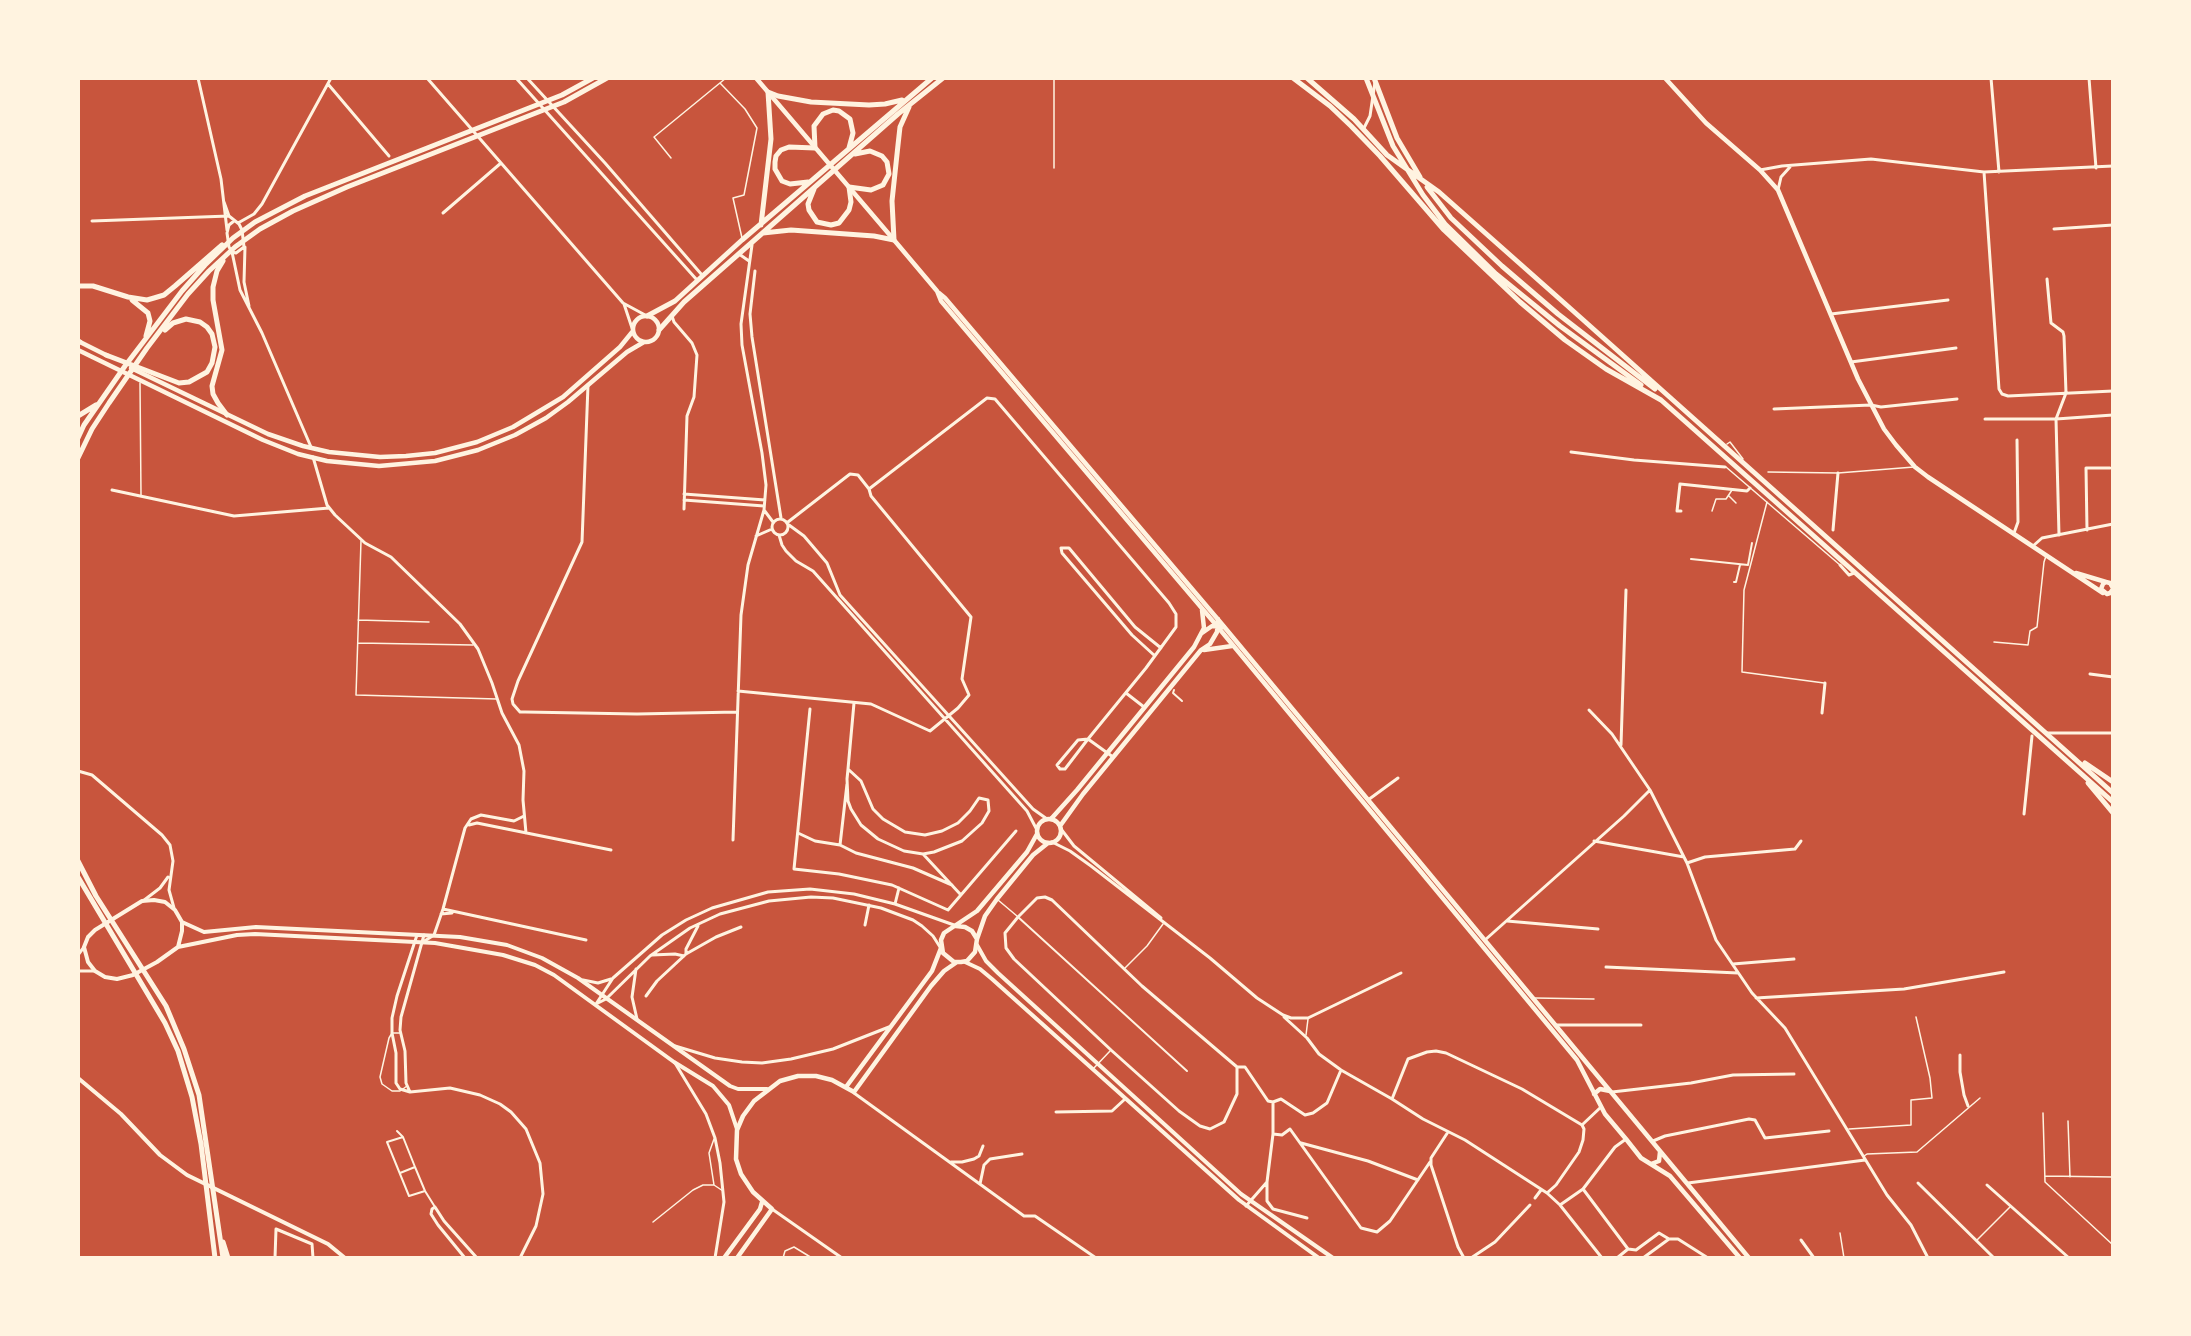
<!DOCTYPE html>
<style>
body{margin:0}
#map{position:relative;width:2191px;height:1336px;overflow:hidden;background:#c8553d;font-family:Roboto,sans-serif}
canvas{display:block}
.frame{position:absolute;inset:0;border:80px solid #fff3e0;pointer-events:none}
</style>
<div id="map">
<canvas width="2191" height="1336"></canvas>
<div class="frame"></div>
</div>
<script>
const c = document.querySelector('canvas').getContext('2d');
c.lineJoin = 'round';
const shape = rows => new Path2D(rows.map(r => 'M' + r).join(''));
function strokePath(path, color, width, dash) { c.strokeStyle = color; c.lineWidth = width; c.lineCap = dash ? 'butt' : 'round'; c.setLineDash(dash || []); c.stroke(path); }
strokePath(shape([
 [1054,78,1054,168],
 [720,83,745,109,757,128,744,195,733,198,742,238],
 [671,158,654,137,726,78],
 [140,383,141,495],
 [1727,444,1730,442,1743,459],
 [1726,467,1840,565],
 [1768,472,1838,473,1914,467],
 [1729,496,1736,503],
 [1767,502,1744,590,1742,672,1824,683],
 [1712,511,1716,499,1726,499,1732,490],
 [361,541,356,695,497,699],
 [358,620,429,622],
 [1994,642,2028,645,2030,631,2037,627,2044,562,2046,556],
 [358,643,473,645],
 [998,900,1017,916],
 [1125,968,1147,946,1163,924],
 [1535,998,1594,999],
 [400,1033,392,1033,389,1038,380,1077,382,1084,392,1091,400,1091,407,1086],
 [1306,1035,1308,1019],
 [1093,1069,1110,1051],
 [2043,1113,2045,1182,2113,1245],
 [2068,1121,2070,1177],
 [1849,1129,1911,1125,1911,1100,1932,1098,1930,1078,1916,1017],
 [714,1139,709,1153,714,1185,723,1191],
 [1864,1156,1867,1154,1917,1152,1980,1098],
 [2045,1176,2113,1177],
 [653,1222,693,1190,703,1185,714,1185],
 [1840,1233,1844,1258],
 [1977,1240,2010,1207],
 [783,1258,785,1251,794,1247,812,1258]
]), '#fff3e0', 1.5);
strokePath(shape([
 [1691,559,1748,565,1752,543],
 [1734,582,1736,582,1740,565],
 [1174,690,1173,693,1182,701],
 [1018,917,1187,1071],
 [397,1131,403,1137,415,1167],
 [403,1137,387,1142,409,1196,425,1191,435,1207],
 [400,1173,415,1167,425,1191]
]), '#fff3e0', 2);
strokePath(shape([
 [198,78,221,179,227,230],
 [427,78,623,303,647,316],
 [516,78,697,280],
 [527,78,605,163,702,275],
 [1991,78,1999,172],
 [2089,78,2096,168],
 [328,84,389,156],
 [1364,128,1370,116,1375,82],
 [1760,170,1782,166,1871,159,1984,172,2113,166],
 [1984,172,1999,389,2002,394,2008,396,2113,391],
 [1778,190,1781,177,1790,167],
 [224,202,229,216,239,224,242,230,244,247,236,253,232,252,229,247,227,233,229,225,234,221],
 [443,213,501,163],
 [92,221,229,216],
 [238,223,254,214,262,204,331,78],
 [2054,229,2113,225],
 [245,247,244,282,249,306],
 [232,252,240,290,262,333,311,447],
 [739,254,749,261],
 [755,271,750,314,752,337,781,518],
 [2047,279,2051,323,2063,332,2064,336,2066,393,2056,419,2059,535],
 [624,304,633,331],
 [1831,314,1948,300],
 [672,316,674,322,692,343,697,355,694,397,687,416,684,509],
 [1851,362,1956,348],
 [588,385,582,542,518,681,512,699,513,704,520,712,525,712,637,714,737,712],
 [1774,409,1871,405,1881,407,1957,399],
 [1985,419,2056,419,2113,415],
 [1571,452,1634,460,1725,467],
 [313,457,327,505,335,515,365,543,391,557,460,624,478,649,492,683,502,713,519,745,524,771,523,800,526,833],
 [869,489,987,398,995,399,1169,603,1176,614,1176,627,1146,668,1088,739,1065,769,1060,769,1057,765,1078,740,1088,739,1113,757],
 [112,490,234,516,329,508],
 [684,494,765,500],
 [684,500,764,506],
 [764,510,773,522],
 [1681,511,1677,511,1680,484,1747,491,1750,488],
 '772 527a8 8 0 1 1 16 0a8 8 0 1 1-16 0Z',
 [789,525,804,536,827,563,840,595,1033,809,1047,819],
 [1833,530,1838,473],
 [2087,530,2086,468,2110,468],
 [2014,533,2018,522,2017,440],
 [779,535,782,545,786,551,796,561,813,571,1027,811,1037,830],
 [756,536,772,529],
 [2033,546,2042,538,2113,524],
 [1840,565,1849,575,1854,573],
 [1155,656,1132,635,1062,553,1061,548,1069,548,1135,627,1161,648],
 [2090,674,2113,677],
 [738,691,871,704,930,731,958,708,969,695,962,679,971,617,871,496,869,489,858,475,850,474,788,522],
 [1126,693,1144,707],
 [810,709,794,869,839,874,892,885,948,910,1016,831],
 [1589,710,1612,734,1650,790,1687,863,1716,940,1752,993,1785,1028,1887,1195,1911,1225,1928,1258],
 [1822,713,1825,683],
 [2047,733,2113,733],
 [1621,745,1626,590],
 [848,769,861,781,873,809,883,819,905,832,925,835,942,831,958,823,970,811,979,798,988,800,989,811,982,823,962,841,934,852,923,854,904,851,878,839,861,825,851,809,848,801,847,779,848,769,854,703],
 [78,771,92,775,162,835,170,845,173,861,169,890,174,908],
 [1368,800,1398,778],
 [2024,814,2032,736],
 [469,825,477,823,611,850],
 [1061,829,1074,846,1161,918],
 [798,833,815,841,840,845,856,853,913,868,952,885],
 [733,840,741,615,748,565,764,510,766,485,762,453,742,345,741,324,752,245],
 [1594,841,1684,857],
 [1052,842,1070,851,1091,866,1210,958,1257,998,1283,1015,1291,1018,1308,1018,1401,973],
 [840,845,847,784],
 [923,854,961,895],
 [1687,863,1705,857,1795,849,1801,841],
 [143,901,160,888,168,877],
 [895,904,899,888],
 [443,909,586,940],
 [441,914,452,913],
 [1507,921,1598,929],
 [865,925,869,905],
 [417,935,397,996,392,1018,392,1033,396,1053,396,1083,400,1089,410,1092,450,1088,480,1095,500,1104,511,1112,526,1129,540,1163,543,1194,536,1226,520,1258],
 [1485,940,1624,816,1650,790],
 [423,942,434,935,443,909,465,828,471,819,481,815,514,821,524,816],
 [686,954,686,949,698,926],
 [78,955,84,947],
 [652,955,675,954,684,956],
 [1733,964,1794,959],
 [1606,967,1738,973],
 [636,969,632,997,637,1019],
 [78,971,94,971],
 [583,980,598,983,611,979],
 [646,996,657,981,686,954,716,937,741,927],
 [1756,998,1904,989,2004,972],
 [598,1003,606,999,650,956,690,928,720,914,769,901,811,897,833,898,881,908,913,920,922,926,933,936,940,947],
 [596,1004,613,978,662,935,686,920,712,908,768,892,810,889,854,894,895,904,954,925],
 [1284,1017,1307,1038,1319,1054,1341,1070,1392,1099,1423,1119,1465,1140,1547,1193,1560,1205,1602,1258],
 [1556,1025,1641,1025],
 [675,1046,715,1058,742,1062,762,1063,791,1059,833,1049,889,1027],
 [1960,1055,1960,1072,1964,1095,1968,1106],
 [675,1063,706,1114,715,1138,720,1163,724,1202,715,1258],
 [1237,1067,1142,986,1052,900,1045,897,1037,898,1018,917,1005,933,1006,948,1014,959,1111,1050,1179,1111,1200,1126,1210,1129,1224,1122,1237,1094,1237,1067,1245,1067,1268,1101,1273,1102],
 [410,1092,406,1083,405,1051,400,1030,401,1017,424,935],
 [1612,1092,1691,1083,1733,1075,1794,1074],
 [854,1093,1024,1216,1035,1216,1096,1258],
 [1392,1099,1408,1059,1427,1052,1436,1051,1446,1053,1522,1089,1582,1125],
 [1273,1102,1281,1099,1305,1115,1313,1113,1327,1103,1341,1070],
 [1056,1112,1112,1111,1125,1099],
 [1582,1125,1601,1107],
 [1448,1132,1431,1158,1431,1165,1458,1247,1464,1258],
 [1273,1134,1282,1135,1290,1129,1361,1228,1377,1232,1390,1221,1430,1162],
 [1653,1141,1665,1136,1749,1119,1755,1120,1765,1138,1829,1131],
 [1301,1143,1368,1161,1418,1180],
 [951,1162,962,1162,974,1159,979,1156,983,1146],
 [1267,1182,1267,1201,1273,1209,1307,1218],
 [1688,1183,1865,1160],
 [1918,1183,1994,1258],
 [980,1184,984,1165,990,1159,1022,1154],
 [1987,1185,2069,1258],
 [1583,1189,1628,1249],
 [1547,1193,1556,1185,1579,1152,1583,1140,1584,1129,1582,1125],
 [1535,1198,1541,1190],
 [1560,1205,1583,1189,1615,1147,1626,1139],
 [1246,1206,1267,1182,1273,1134,1273,1102],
 [772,1209,842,1258],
 [1669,1239,1678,1239,1708,1258],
 [1801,1240,1814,1258],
 [275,1258,276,1229,312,1244,313,1258],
 [465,1258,438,1225,431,1214,432,1209,435,1207,444,1221,477,1258],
 [1471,1258,1495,1242,1530,1205],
 [1617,1258,1628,1249,1636,1250,1659,1233,1669,1239,1643,1258]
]), '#fff3e0', 3);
strokePath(shape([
 [182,922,204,932,256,927,460,937,507,945,542,958,578,978,730,1086,738,1089,767,1089],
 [977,945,986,961,998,973,1241,1194,1333,1258],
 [178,947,182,931,182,922,175,910,165,902,154,900,142,901,95,930,88,937,84,947,88,962,95,971,105,977,117,979,133,975,157,962,178,947,237,935,255,934,435,943,503,955,535,965,554,975,674,1062,713,1086,729,1105,737,1129],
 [965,962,980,969,992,979,1239,1200,1319,1258],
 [78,1078,121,1114,160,1155,187,1175,328,1244,345,1258]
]), '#fff3e0', 4);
strokePath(shape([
 [1665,78,1706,123,1760,170,1778,190,1858,379,1884,429,1896,445,1915,467,1928,477,2103,593],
 [2076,573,2106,582],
 [2113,588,2110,583,2106,582,2103,584,2101,589,2107,594,2110,593,2113,589],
 [1202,633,1212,626,1224,627],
 [1204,650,1232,646],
 [1051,819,1077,790,1194,647,1204,628,1202,610],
 '1037 831a12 12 0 1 1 24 0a12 12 0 1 1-24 0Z',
 [1060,826,1083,794,1201,650,1210,644,1217,632,1218,619],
 [956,926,965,927,972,931,977,939,975,952,967,961,961,962,954,962,943,953,941,940,944,933,977,911,1027,852,1037,834],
 [977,939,985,916,997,899,1033,855,1048,843],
 [846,1087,932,971,941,948],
 [724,1258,760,1209,762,1202],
 [737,1258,772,1209,753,1192,741,1174,736,1159,737,1130,743,1116,754,1101,780,1081,798,1076,816,1076,832,1080,854,1092,931,986,944,971,957,962]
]), '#fff3e0', 4.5);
strokePath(shape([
 [756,78,894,240,937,291,941,301,1217,626,1577,1060,1605,1114,1626,1139,1641,1158,1670,1176,1740,1258],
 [939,293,945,298,1221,623,1749,1258],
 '633 329a13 13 0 1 1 26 0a13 13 0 1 1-26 0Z',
 [78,341,108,356],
 [78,350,263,440,298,454,327,461,379,466,435,461,478,450,515,435,546,418,568,402,627,352,644,342],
 [131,368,268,434,303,446,329,452,380,457,406,456,435,453,477,442,513,427,563,397,620,347,633,331],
 [1594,1094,1600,1089,1610,1091],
 [1651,1164,1659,1161,1660,1152]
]), '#fff3e0', 4.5);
strokePath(shape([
 [1293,78,1330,106,1351,126,1380,156,1444,230,1520,302,1565,340,1606,369,1661,400,2113,802],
 [1307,78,1354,119,1387,155,1439,192,1562,301,2113,793],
 [1366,78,1393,146,1423,195,1445,224,1496,274,1560,326,1641,385],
 [1374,78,1397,138,1420,177],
 [808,182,790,184,782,181,775,169,775,162,776,156,781,150,789,147,815,148,814,126,823,114,833,110,839,111,850,119,853,133,849,148],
 [1427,187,1451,218,1502,266,1558,314,1655,389],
 [814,189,808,204,809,210,817,222,831,225,839,223,849,210,851,202,849,187,871,190,883,185,889,174,887,162,882,156,870,151,855,154],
 [761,225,771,139,768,92,778,96,811,102,869,105,885,104,902,100],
 [763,233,791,230,874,236,894,240,892,201,898,145,900,127,909,107],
 [223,261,217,271,213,287,213,300,222,350,212,386,213,394,218,403,227,415],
 [78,286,93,286,128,297,147,300,154,298,164,295,175,286,222,245],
 [132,300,148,313,150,321,146,336],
 [647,316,675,301,742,240,932,78],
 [659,330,684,302,898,114,943,78],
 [78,341,80,342],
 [106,355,179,383,189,382,207,372,212,363,215,347,212,334,207,327,200,322,186,319,173,323,165,330],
 [78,416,96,405],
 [78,438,84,425,125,366,182,291,205,265,233,238,255,222,305,196,562,95,593,78],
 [78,458,92,429,109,403,147,348,188,294,209,271,235,247,260,229,293,211,347,187,564,102,607,78],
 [2085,763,2113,782],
 [2088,783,2113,813],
 [78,861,96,896,166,1006,184,1049,199,1095,223,1258],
 [78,877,165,1023,178,1051,192,1097,201,1144,215,1258],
 [223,1242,228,1258]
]), '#fff3e0', 5);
</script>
